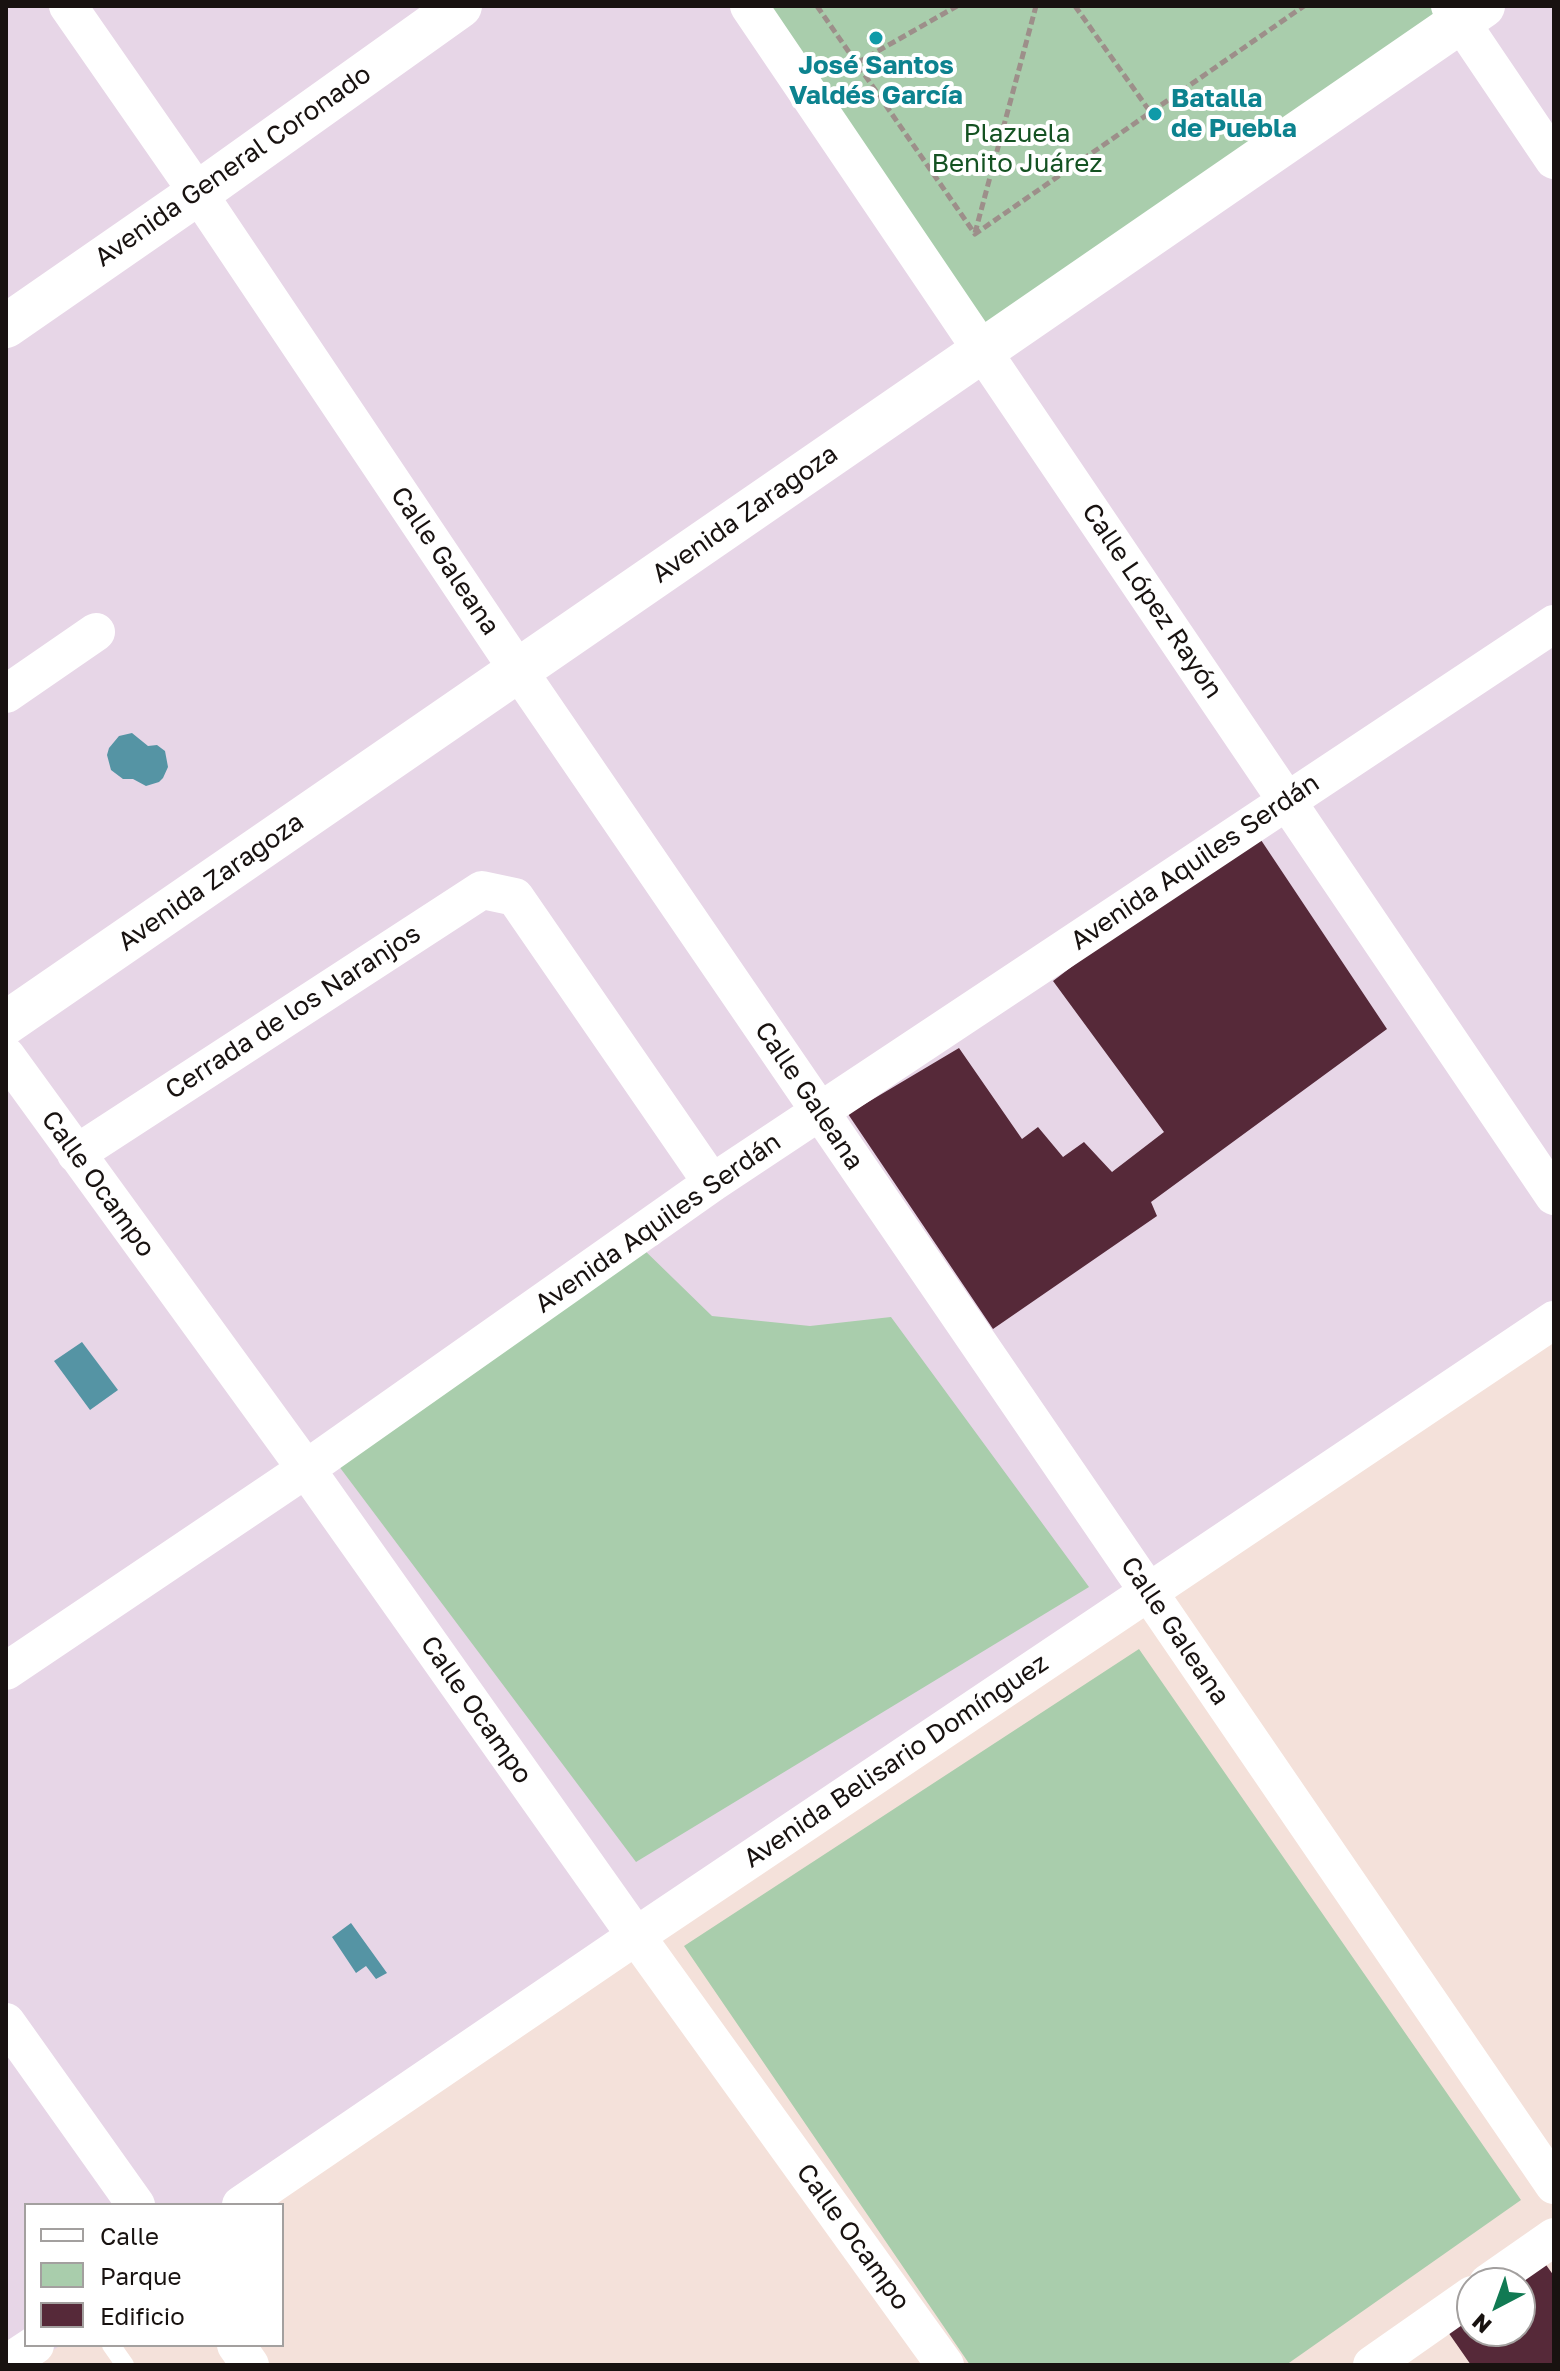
<!DOCTYPE html>
<meta charset="utf-8">
<style>
body{margin:0}
#map{position:relative;width:1560px;height:2371px;overflow:hidden;background:#f4e1da;font-family:"Golos Text",sans-serif}
canvas{display:block}
.frame{position:absolute;inset:0;border:8px solid #181210;pointer-events:none}
.legend{position:absolute;left:24px;top:2203px;width:260px;height:144px;box-sizing:border-box;background:#fff;border:2px solid #a3a09f;margin:0;padding:10px 14px;list-style:none;font-size:24px;color:#181210}
.legend li{display:flex;align-items:center;gap:16px;height:40px}
.legend b{width:40px;border:2px solid #a3a09f}
.north{position:absolute;left:1456px;top:2267px;width:80px;height:80px;box-sizing:border-box;background:#fff;border:2px solid #a3a09f;border-radius:50%;rotate:221deg;font-size:22px;font-weight:700;line-height:32px;text-align:center;color:#181210}
.north::after{content:'';display:block;margin:auto;width:28px;height:36px;background:#117a53;clip-path:polygon(50% 0,100% 100%,50% 72%,0 100%)}
</style>
<div id="map">
<canvas width="1560" height="2371"></canvas>
<div class="frame"></div>
<ul class="legend">
<li><b style="height:10px;background:#fff"></b>Calle</li>
<li><b style="height:22px;background:#a9cdac"></b>Parque</li>
<li><b style="height:22px;background:#562939"></b>Edificio</li>
</ul>
<div class="north">N</div>
</div>
<script>
const c = document.querySelector('canvas').getContext('2d');
c.lineJoin = 'round';
function fill(path, color) { c.fillStyle = color; c.fill(path, 'evenodd'); }
const shape = rows => new Path2D(rows.map(r => 'M' + r).join(''));
function strokePath(path, color, width, dash) { c.strokeStyle = color; c.lineWidth = width; c.lineCap = dash ? 'butt' : 'round'; c.setLineDash(dash || []); c.stroke(path); }
function label(font, color, halo, rows, align = 'center') {
  c.font = font + ' "Golos Text",sans-serif'; c.lineWidth = 8; c.setLineDash([]); c.textBaseline = 'middle'; c.strokeStyle = halo; c.fillStyle = color; for (const [text, x, y, turn = 0] of rows) {
    c.save(); c.translate(x, y); c.rotate((+turn || 0) * Math.PI / 180); c.textAlign = isNaN(turn) ? turn : align; if (halo) c.strokeText(text, 0, 0); c.fillText(text, 0, 0); c.restore();
  }
}
fill(shape([
 [6,6,1554,6,1554,1332,267,2205,26,2205,26,2345,61,2345,31,2365,6,2365]
]), '#e7d6e7');
fill(shape([
 [747,6,1445,6,977,350],
 [637,1243,712,1316,810,1326,891,1317,1089,1587,636,1862,329,1453],
 [1139,1649,1521,2200,1286,2365,970,2365,684,1946]
]), '#a9cdac');
fill(shape([
 [132,733,148,746,157,745,165,751,168,767,163,778,159,782,146,786,133,779,123,779,111,770,107,755,109,748,119,736],
 [82,1342,118,1390,90,1410,54,1361],
 [351,1923,387,1973,376,1979,366,1966,356,1973,332,1937]
]), '#5594a4');
fill(shape([
 [1253,828,1387,1029,1151,1202,1157,1216,993,1329,848,1114,959,1048,1022,1139,1038,1127,1063,1157,1084,1142,1112,1172,1164,1132,1053,981],
 [1539,2255,1554,2276,1554,2365,1471,2365,1441,2322,1472,2301,1472,2331,1520,2331,1520,2283]
]), '#562939');
strokePath(shape([
 [817,6,975,234,1304,6],
 [1075,6,1151,113],
 [857,63,957,6],
 [975,233,1036,6]
]), '#9d8f8a', 5, [8, 4]);
strokePath(shape([
 [111,2345,125,2365]
]), '#fff', 18);
strokePath(shape([
 [68,6,198,193,518,670,1554,2185],
 [749,6,1554,1196],
 [1450,6,1554,160],
 [6,694,96,632],
 [6,1056,306,1469,636,1936,945,2365],
 [76,1154,482,890,515,897,712,1183],
 [6,1671,306,1469,712,1183,1554,624],
 [6,2022,136,2205],
 [241,2205,636,1936,1554,1320],
 [1488,2283,1554,2237],
 [236,2345,250,2365],
 [6,2364,35,2345],
 [1372,2365,1472,2295]
]), '#fff', 38);
strokePath(shape([
 [6,326,198,193,460,6],
 [6,1023,1483,6]
]), '#fff', 44);
for (const [x, y, r, color] of [
 [876,38,8,"#0f9aa8"],
 [1155,114,8,"#0f9aa8"]
]) { const dot = new Path2D(); dot.arc(x, y, r, 0, 2 * Math.PI); c.fillStyle = color; c.fill(dot); strokePath(dot, '#fff', 3); }
label('bold 26px', '#0d838f', '#fff', [
 ["José Santos",876,66],
 ["Valdés García",876,96],
 ["Batalla",1171,99,"left"],
 ["de Puebla",1171,129,"left"]
]);
label('26px', '#145222', '#fff', [
 ["Plazuela",1017,134],
 ["Benito Juárez",1017,164]
]);
label('26px', '#181210', '#fff', [
 ["Avenida General Coronado",233,166,-35],
 ["Avenida Zaragoza",745,514,-35],
 ["Calle Galeana",445,561,56],
 ["Calle López Rayón",1152,601,56],
 ["Avenida Aquiles Serdán",1195,862,-34],
 ["Avenida Zaragoza",211,882,-35],
 ["Cerrada de los Naranjos",293,1012,-33],
 ["Calle Galeana",809,1096,56],
 ["Calle Ocampo",98,1184,54],
 ["Avenida Aquiles Serdán",658,1223,-35],
 ["Calle Galeana",1175,1631,56],
 ["Calle Ocampo",476,1710,55],
 ["Avenida Belisario Domínguez",896,1761,-34],
 ["Calle Ocampo",853,2237,54]
]);
</script>
